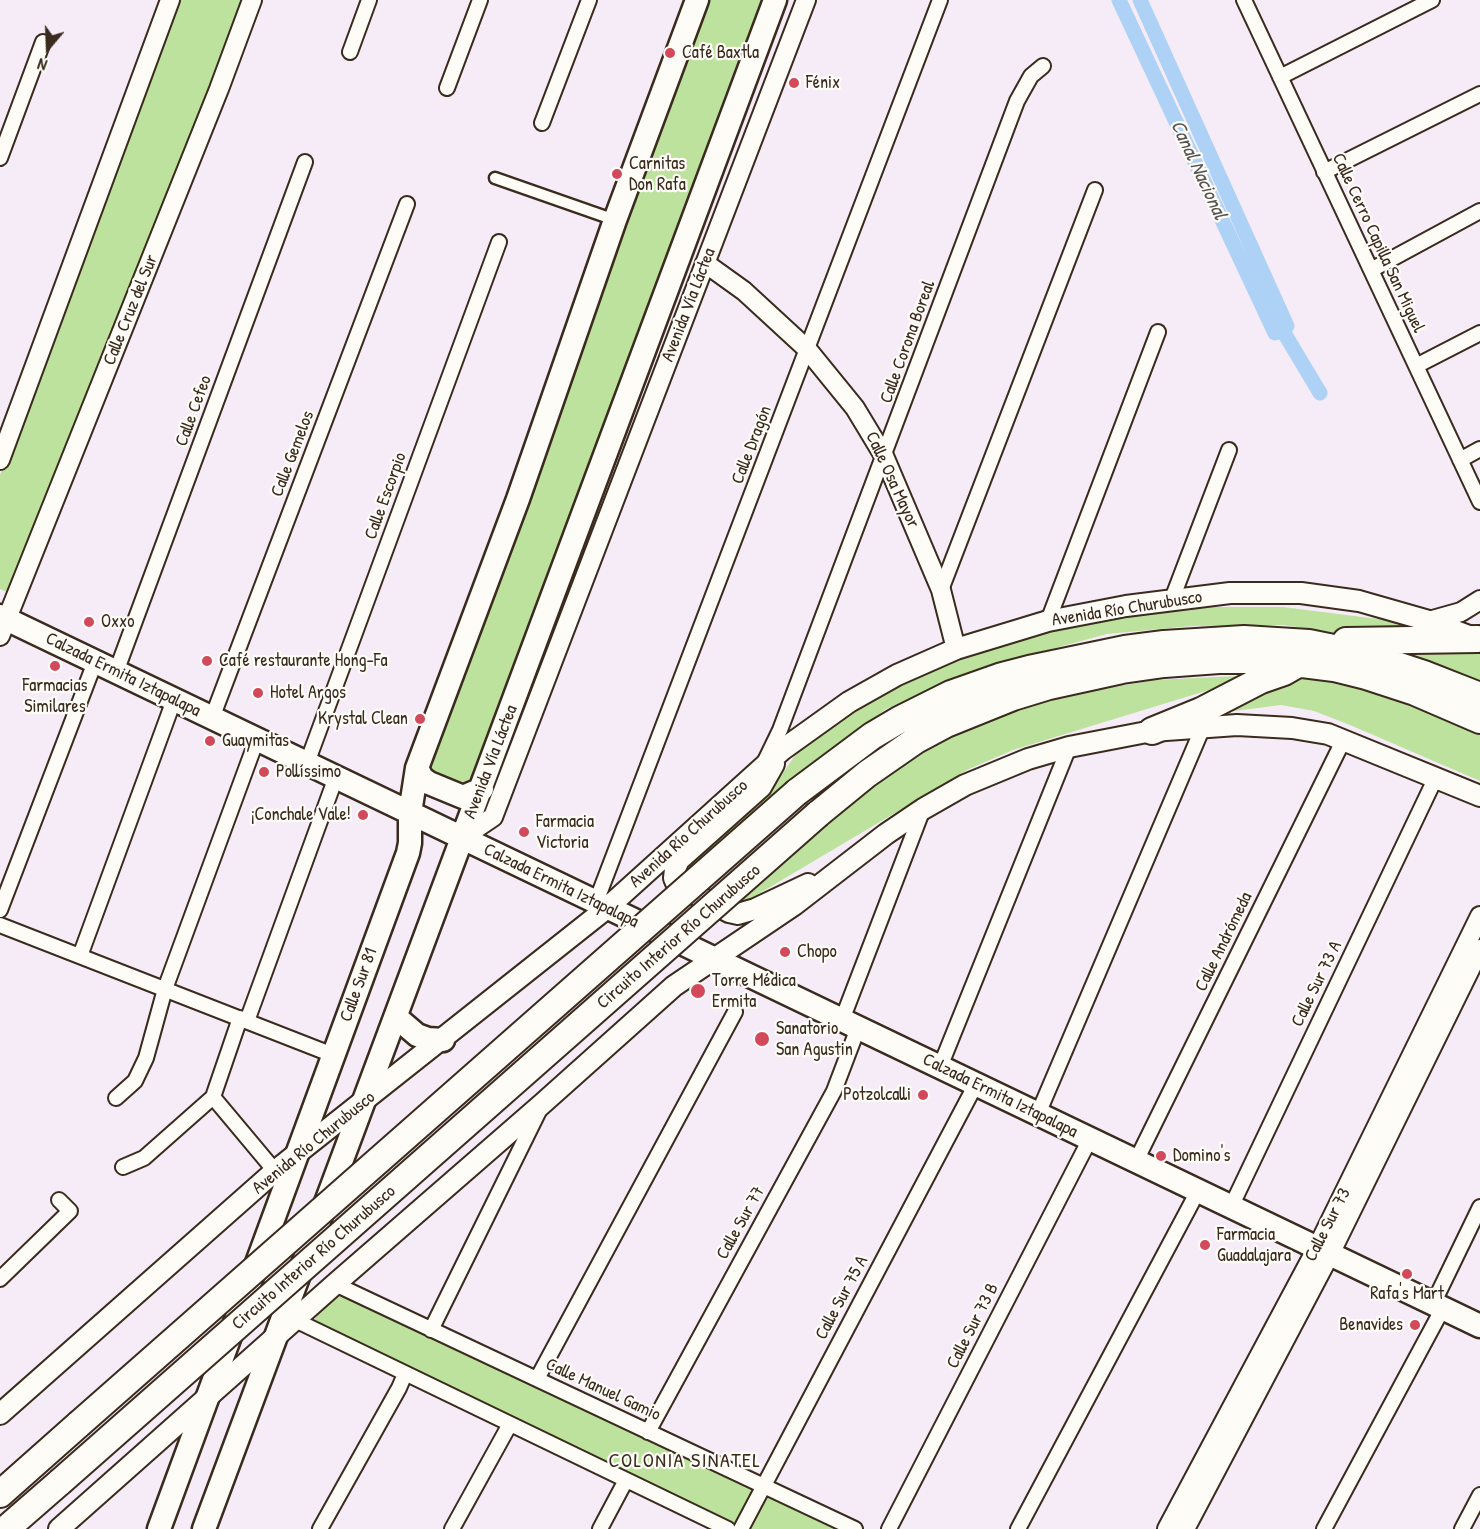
<!DOCTYPE html>
<meta charset="utf-8">
<style>
body{margin:0}
#map{position:relative;width:1480px;height:1529px;overflow:hidden;background:#f6ecf7;font-family:"Patrick Hand",sans-serif}
canvas{display:block}
.north{position:absolute;left:18px;top:18px;width:60px;height:60px;-webkit-text-stroke:4px #fdfcf7;paint-order:stroke;rotate:199deg;font-size:16px;font-weight:700;line-height:24px;text-align:center;color:#3b2a1e}
.north::after{content:'';display:block;margin:auto;width:21px;height:27px;background:#3b2a1e;clip-path:polygon(50% 0,100% 100%,50% 72%,0 100%)}
</style>
<div id="map">
<canvas width="1480" height="1529"></canvas>
<div class="north">N</div>
</div>
<script>
const c = document.querySelector('canvas').getContext('2d');
c.lineJoin = 'round';
function fill(path, color) { c.fillStyle = color; c.fill(path, 'evenodd'); }
const shape = rows => new Path2D(rows.map(r => 'M' + r).join(''));
function strokePath(path, color, width, dash) { c.strokeStyle = color; c.lineWidth = width; c.lineCap = dash ? 'butt' : 'round'; c.setLineDash(dash || []); c.stroke(path); }
function label(font, color, halo, rows, align = 'center') {
  c.font = font + ' "Patrick Hand",sans-serif'; c.lineWidth = 4.5; c.setLineDash([]); c.textBaseline = 'middle'; c.strokeStyle = halo; c.fillStyle = color; for (const [text, x, y, turn = 0] of rows) {
    c.save(); c.translate(x, y); c.rotate((+turn || 0) * Math.PI / 180); c.textAlign = isNaN(turn) ? turn : align; if (halo) c.strokeText(text, 0, 0); c.fillText(text, 0, 0); c.restore();
  }
}
fill(shape([
 [174,0,246,0,14,595,0,589,0,475],
 [702,0,767,0,476,777,461,790,430,777,426,759],
 [1191,607,1283,607,1410,623,1438,632,1337,633,1283,625,1192,626,1107,634,989,666,886,709,813,763,685,875,686,863,773,787,796,754,879,691,984,647,1104,616],
 [1392,647,1480,650,1480,682],
 [1258,675,1013,750,969,769,733,909,849,803,919,752,955,732,1000,714,1048,699,1154,680],
 [1301,676,1340,682,1394,699,1480,735,1480,781,1350,725,1314,711,1281,705,1219,713],
 [340,1289,840,1529,747,1529,311,1323]
]), '#bde29d');
strokePath(shape([
 [1119,0,1275,333,1287,326,1140,0],
 [1277,321,1320,393]
]), '#add2f6', 15);
const pedestrian = shape([
 [495,178,615,220]
]);
const minor = shape([
 [1244,0,1480,502],
 [350,52,369,0],
 [1280,77,1432,0],
 [447,88,480,0],
 [542,123,589,0],
 [0,158,43,42],
 [1324,172,1480,94],
 [1371,270,1480,211],
 [1416,366,1480,333],
 [1460,460,1480,449],
 [941,590,1095,190],
 [1172,599,1229,450],
 [1048,621,1158,332],
 [116,672,305,162],
 [212,718,407,204],
 [765,761,780,730,1017,101,1031,76,1043,66],
 [307,763,499,242],
 [596,902,940,0],
 [0,910,95,662],
 [0,925,333,1055],
 [80,956,174,700],
 [842,1020,923,809],
 [247,1021,336,777],
 [940,1067,1069,747],
 [213,1097,275,1171],
 [116,1098,135,1081,146,1058,165,989,257,739],
 [1038,1114,1203,727],
 [1136,1161,1344,739],
 [123,1167,144,1158,213,1097,240,1018],
 [1231,1207,1436,777],
 [0,1279,70,1211,59,1200],
 [335,1284,855,1529],
 [1433,1304,1480,1207],
 [295,1320,728,1529],
 [431,1330,539,1111],
 [537,1379,735,1012],
 [648,1432,834,1091,858,1028],
 [320,1529,399,1388,405,1374],
 [452,1529,510,1424],
 [600,1529,626,1480],
 [741,1529,976,1084],
 [889,1529,1090,1139],
 [1018,1529,1198,1191],
 [1324,1529,1443,1308],
 [1462,1529,1480,1495]
]);
const tertiary = shape([
 [705,263,744,291,807,349,855,408,884,456,941,590,956,649],
 [0,460,170,0],
 [1429,621,1461,612,1480,600],
 [0,636,219,89,252,0],
 [462,838,493,817,806,0],
 [1167,1529,1317,1248,1480,916],
 [1185,1529,1330,1254,1480,949]
]);
const secondary = shape([
 [774,764,761,787,679,860,675,869,674,878,677,885,729,912,738,914,755,909,808,884],
 [0,1414,275,1171,607,908,782,750,849,702,897,675,956,649,1048,621,1126,606,1230,593,1301,593,1359,601,1429,621,1469,636],
 [59,1529,335,1284,542,1104,674,986,794,905,886,834,923,809,965,785,1028,759,1069,747,1152,731,1237,725,1292,728,1328,734,1480,796]
]);
const primary = shape([
 [0,616,1480,1326],
 [417,768,422,778,429,783,463,797,482,789],
 [396,1017,417,1035,428,1039,443,1040],
 [159,1529,408,853,410,843,410,813,417,768,518,499,615,220,697,0],
 [204,1529,775,0]
]);
const motorway = shape([
 [1346,641,1478,639],
 [1152,731,1201,711,1261,680,1284,672,1298,664],
 [797,792,872,736,899,720,951,694,1002,676,1029,669,1125,649,1164,644,1244,639,1309,643,1363,654,1424,674,1480,696],
 [818,814,867,774,916,740,946,724,1013,697,1049,686,1122,670,1164,664,1219,660,1271,660,1334,668,1366,676,1415,692,1480,720],
 [0,1494,79,1424],
 [6,1529,60,1482]
]);
strokePath(pedestrian, '#3b2a1e', 15);
strokePath(minor, '#3b2a1e', 18);
strokePath(tertiary, '#3b2a1e', 22);
strokePath(secondary, '#3b2a1e', 24);
strokePath(primary, '#3b2a1e', 27);
strokePath(motorway, '#3b2a1e', 30);
strokePath(pedestrian, '#fdfcf7', 10);
strokePath(minor, '#fdfcf7', 14);
strokePath(tertiary, '#fdfcf7', 18);
strokePath(secondary, '#fdfcf7', 20);
strokePath(primary, '#fdfcf7', 22);
strokePath(motorway, '#fdfcf7', 26);
const motorwayBridge = shape([
 [79,1424,797,792],
 [60,1482,818,814]
]);
strokePath(motorwayBridge, '#3b2a1e', 30, []);
strokePath(motorwayBridge, '#fdfcf7', 26);
for (const [x, y, r, color] of [
 [670,53,6,"#d1495b"],
 [794,83,6,"#d1495b"],
 [617,174,6,"#d1495b"],
 [89,622,6,"#d1495b"],
 [207,661,6,"#d1495b"],
 [55,666,6,"#d1495b"],
 [258,693,6,"#d1495b"],
 [420,719,6,"#d1495b"],
 [210,741,6,"#d1495b"],
 [264,772,6,"#d1495b"],
 [363,815,6,"#d1495b"],
 [524,832,6,"#d1495b"],
 [785,952,6,"#d1495b"],
 [698,991,8,"#d1495b"],
 [762,1039,8,"#d1495b"],
 [923,1095,6,"#d1495b"],
 [1161,1156,6,"#d1495b"],
 [1205,1245,6,"#d1495b"],
 [1407,1274,6,"#d1495b"],
 [1415,1325,6,"#d1495b"]
]) { const dot = new Path2D(); dot.arc(x, y, r, 0, 2 * Math.PI); c.fillStyle = color; c.fill(dot); strokePath(dot, '#fdfcf7', 2); }
label('18px', '#3b2a1e', '#fdfcf7', [
 ["Café Baxtla",682,53],
 ["Fénix",806,83],
 ["Carnitas",629,164],
 ["Don Rafa",629,185],
 ["Oxxo",101,622],
 ["Café restaurante Hong-Fa",219,661],
 ["Farmacias",55,686,"center"],
 ["Similares",55,707,"center"],
 ["Hotel Argos",270,693],
 ["Krystal Clean",408,719,"right"],
 ["Guaymitas",222,741],
 ["Pollíssimo",276,772],
 ["¡Conchale Vale!",351,815,"right"],
 ["Farmacia",536,822],
 ["Victoria",536,843],
 ["Chopo",797,952],
 ["Torre Médica",712,981],
 ["Ermita",712,1002],
 ["Sanatorio",776,1029],
 ["San Agustin",776,1050],
 ["Potzolcalli",911,1095,"right"],
 ["Domino's",1173,1156],
 ["Farmacia",1217,1235],
 ["Guadalajara",1217,1256],
 ["Rafa's Mart",1407,1294,"center"],
 ["Benavides",1403,1325,"right"]
], 'left');
label('18px', '#3b2a1e', '#fdfcf7', [
 ["Calle Cerro Capilla San Miguel",1378,243,65],
 ["Avenida Vía Láctea",689,305,-69],
 ["Calle Cruz del Sur",131,310,-68],
 ["Calle Corona Boreal",908,342,-70],
 ["Calle Cefeo",194,411,-70],
 ["Calle Dragón",752,445,-69],
 ["Calle Gemelos",293,454,-69],
 ["Calle Osa Mayor",892,480,65],
 ["Calle Escorpio",386,496,-70],
 ["Avenida Río Churubusco",1127,609,-9],
 ["Calzada Ermita Iztapalapa",123,675,26],
 ["Avenida Vía Láctea",491,762,-69],
 ["Avenida Río Churubusco",689,834,-42],
 ["Calzada Ermita Iztapalapa",561,886,26],
 ["Circuito Interior Río Churubusco",679,937,-41],
 ["Calle Andrómeda",1224,942,-64],
 ["Calle Sur 73 A",1317,984,-64],
 ["Calle Sur 81",359,985,-70],
 ["Calzada Ermita Iztapalapa",1000,1096,26],
 ["Avenida Río Churubusco",314,1143,-39],
 ["Calle Sur 77",741,1223,-61],
 ["Calle Sur 73",1328,1225,-63],
 ["Circuito Interior Río Churubusco",314,1258,-41],
 ["Calle Sur 75 A",842,1298,-62],
 ["Calle Sur 73 B",973,1326,-63],
 ["Calle Manuel Gamio",603,1390,25]
]);
label('italic 20px', '#585454', '#fdfcf7', [
 ["Canal Nacional",1198,170,65]
]);
c.letterSpacing = '1.5px';
label('20px', '#3b2a1e', '#fdfcf7', [
 ["COLONIA SINATEL",685,1462]
]);
c.letterSpacing = '0px';
</script>
